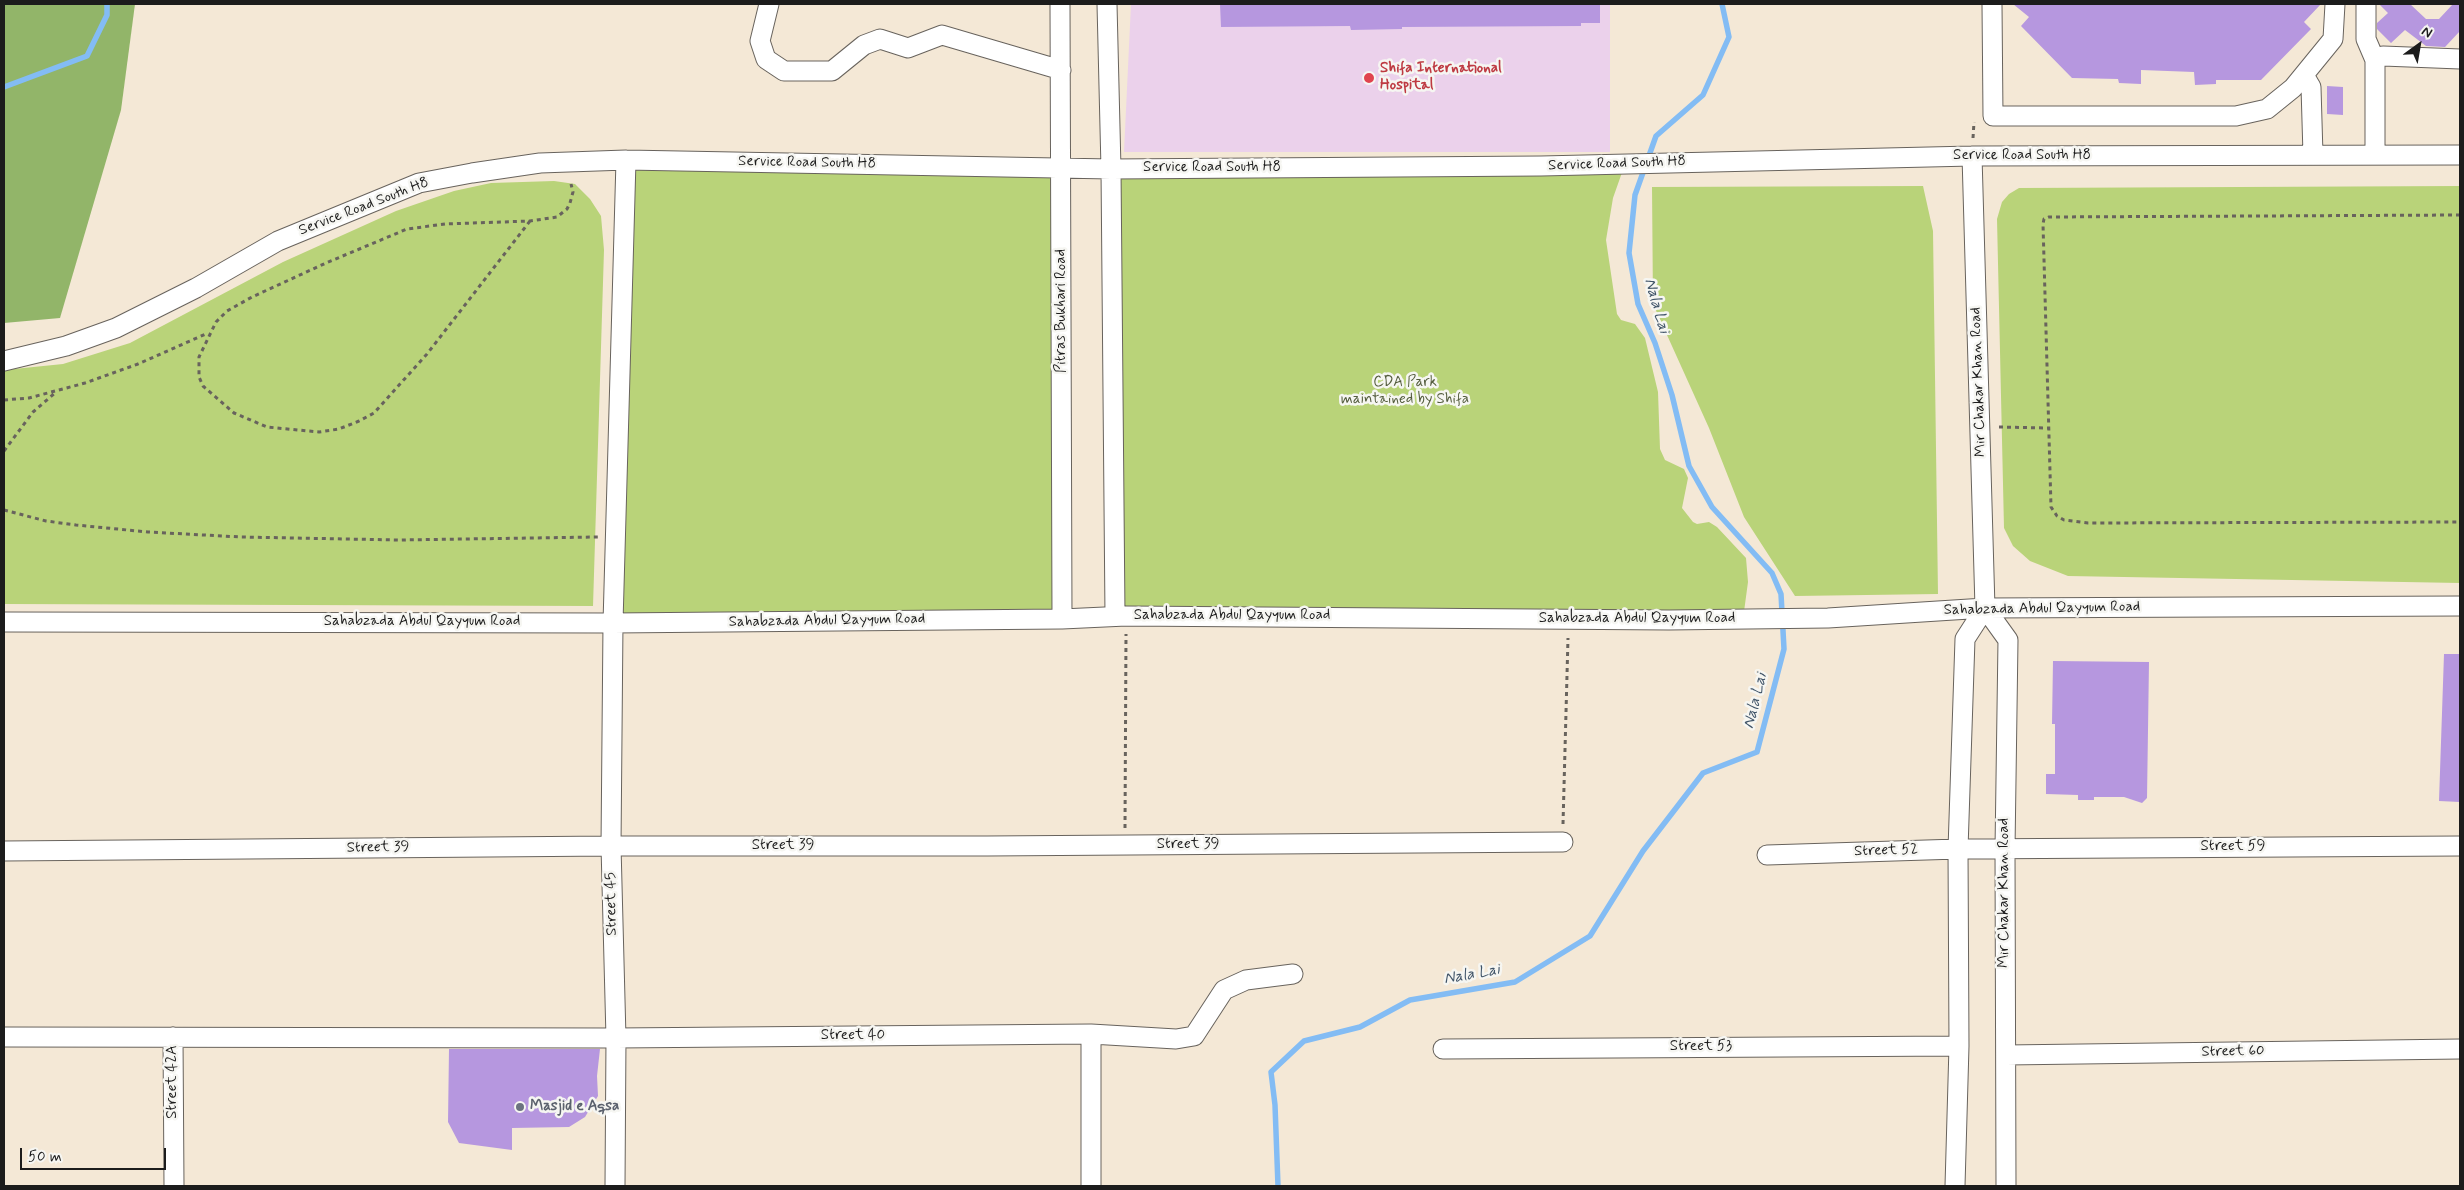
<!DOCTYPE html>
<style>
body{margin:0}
#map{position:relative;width:2464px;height:1190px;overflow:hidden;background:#f4e8d6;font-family:Mynerve,sans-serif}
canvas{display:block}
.frame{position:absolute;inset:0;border:5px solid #1c1c1c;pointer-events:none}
.north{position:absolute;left:2394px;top:20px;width:50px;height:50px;-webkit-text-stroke:4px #f6f6f2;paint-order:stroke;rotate:32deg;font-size:14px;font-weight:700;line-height:20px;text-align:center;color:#1c1c1c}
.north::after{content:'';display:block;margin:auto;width:18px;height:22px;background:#1c1c1c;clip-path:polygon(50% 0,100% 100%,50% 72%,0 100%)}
.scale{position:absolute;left:20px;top:1148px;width:146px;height:22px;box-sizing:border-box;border:2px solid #1c1c1c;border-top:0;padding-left:6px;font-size:15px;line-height:18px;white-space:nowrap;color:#1c1c1c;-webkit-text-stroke:4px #f6f6f2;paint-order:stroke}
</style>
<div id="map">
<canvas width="2464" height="1190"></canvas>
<div class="frame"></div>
<div class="north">N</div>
<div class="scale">50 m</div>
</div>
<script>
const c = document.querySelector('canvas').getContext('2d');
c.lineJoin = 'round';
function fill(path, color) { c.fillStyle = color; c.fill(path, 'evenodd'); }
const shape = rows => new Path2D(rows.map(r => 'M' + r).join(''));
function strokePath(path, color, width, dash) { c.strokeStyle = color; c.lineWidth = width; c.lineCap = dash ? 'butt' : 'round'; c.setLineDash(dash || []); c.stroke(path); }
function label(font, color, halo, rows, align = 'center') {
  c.font = font + ' Mynerve,sans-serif'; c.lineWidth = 5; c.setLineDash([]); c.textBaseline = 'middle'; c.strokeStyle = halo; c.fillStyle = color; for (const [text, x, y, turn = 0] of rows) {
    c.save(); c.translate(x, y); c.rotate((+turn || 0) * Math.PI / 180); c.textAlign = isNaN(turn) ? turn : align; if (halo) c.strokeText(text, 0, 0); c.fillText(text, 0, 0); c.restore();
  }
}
fill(shape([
 [1131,4,1610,4,1610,152,1124,152]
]), '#ebd1eb');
fill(shape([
 [626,160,1062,168,1062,619,613,623],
 [1625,164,1613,198,1606,240,1617,314,1621,320,1635,324,1645,338,1658,392,1660,449,1665,460,1684,469,1688,478,1682,508,1693,522,1697,524,1709,522,1717,527,1746,558,1748,582,1743,619,1115,616,1111,169],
 [554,181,575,184,590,199,601,216,604,250,593,606,4,604,4,370,63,364,130,343,283,262,396,211,454,191,491,183],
 [1923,186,1933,231,1938,594,1795,596,1744,517,1709,428,1653,304,1652,187],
 [2460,186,2460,583,2068,576,2030,561,2013,546,2004,528,1997,219,2002,202,2009,194,2019,188]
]), '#b9d379');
fill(shape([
 [4,4,135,4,121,110,60,318,4,323]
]), '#92b569');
strokePath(shape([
 [4,87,87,56,107,15,107,4],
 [1278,1186,1275,1105,1271,1072,1304,1041,1360,1027,1410,1000,1515,982,1590,936,1643,851,1703,773,1757,752,1784,649,1781,594,1772,573,1712,507,1689,466,1672,395,1655,343,1638,304,1629,253,1635,195,1656,136,1703,95,1729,37,1722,4]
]), '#83bcf4', 5.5);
fill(shape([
 [1220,4,1600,4,1600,23,1581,23,1581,26,1402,27,1402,29,1351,30,1350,26,1221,27],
 [2013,4,2321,4,2304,22,2311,29,2261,80,2216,80,2216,84,2195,85,2194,72,2141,70,2141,84,2119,83,2118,79,2072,78,2021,26,2029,17],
 [2379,4,2410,4,2426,19,2439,19,2453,4,2460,4,2460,31,2445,47,2426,46,2405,30,2391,43,2377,29,2377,23,2388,13],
 [2327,86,2343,87,2343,115,2327,114],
 [2444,654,2460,654,2460,802,2439,801],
 [2053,661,2149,662,2147,798,2142,803,2124,797,2094,797,2094,800,2078,800,2078,795,2046,794,2046,774,2055,774,2055,724,2052,724],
 [449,1049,600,1049,597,1076,598,1096,585,1117,569,1127,512,1128,512,1150,459,1143,448,1122]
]), '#b697df');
const minor = shape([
 [769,4,760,41,766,59,784,71,832,71,864,45,880,39,908,48,942,35,1061,70],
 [1060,4,1062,619],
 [1107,4,1111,169,1115,616],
 [1992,4,1993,116,2236,116,2267,109,2293,88,2333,39,2335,4],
 [2366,4,2366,39,2375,60,2375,155],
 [2375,60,2383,56,2460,59],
 [2304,75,2311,87,2313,155],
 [4,361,66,346,116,328,196,288,278,241,419,183,472,173,540,163,626,160,1111,169,1541,166,1972,156,2460,155],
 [1985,608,2008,640,2005,849,2006,1186],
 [4,622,613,623,1062,619,1126,616,1669,620,1828,618,1985,608,2460,606],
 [4,851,611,846,987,846,1563,842],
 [1767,855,1958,849,2460,846],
 [4,1037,616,1038,1091,1034,1176,1039,1194,1036,1224,990,1246,980,1293,974],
 [173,1037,174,1186],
 [1443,1049,1959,1046],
 [2006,1055,2460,1049],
 [615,1186,616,1038,611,846,613,623,626,160],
 [1091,1186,1091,1034],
 [1955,1186,1959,1046,1958,849,1965,639,1985,608,1972,156]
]);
strokePath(minor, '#68635d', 21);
strokePath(shape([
 [1973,138,1974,122],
 [2460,215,2049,217,2044,219,2043,224,2051,507,2057,516,2064,520,2088,523,2460,522],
 [530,221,427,354,374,413,359,421,339,429,319,432,267,427,234,413,203,386,199,377,199,357,216,322,227,311,252,297,326,263,407,229,445,224,530,221,557,217,567,209,570,203,573,192,571,184],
 [4,400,29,398,85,383,138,364,208,333],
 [1999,427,2049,428],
 [4,451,33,412,56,392],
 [4,510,46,521,76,525,148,532,241,537,399,540,598,537],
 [1563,824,1568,638],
 [1125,828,1126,634]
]), '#68635d', 3, [4, 4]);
strokePath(minor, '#fff', 19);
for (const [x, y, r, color] of [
 [1369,78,6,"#e0444e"],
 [520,1107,5,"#6b7280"]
]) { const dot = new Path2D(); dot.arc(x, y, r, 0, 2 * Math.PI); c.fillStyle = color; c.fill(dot); strokePath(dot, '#f6f6f2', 2); }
label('bold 15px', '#be3a42', '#f6f6f2', [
 ["Shifa International",1380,69],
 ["Hospital",1380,86]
], 'left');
label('15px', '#1c1c1c', '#f6f6f2', [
 ["Service Road South H8",2022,156],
 ["Service Road South H8",807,163,1],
 ["Service Road South H8",1617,164,-2],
 ["Service Road South H8",1212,168],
 ["Service Road South H8",364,207,-21],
 ["Pitras Bukhari Road",1062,311,-90],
 ["Mir Chakar Khan Road",1979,382,-92],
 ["Sahabzada Abdul Qayyum Road",2042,609,-1],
 ["Sahabzada Abdul Qayyum Road",1232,616],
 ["Sahabzada Abdul Qayyum Road",1637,619],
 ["Sahabzada Abdul Qayyum Road",827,621,-1],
 ["Sahabzada Abdul Qayyum Road",422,622],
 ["Street 39",1188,845],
 ["Street 39",783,846],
 ["Street 59",2233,847],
 ["Street 39",378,848,-1],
 ["Street 52",1886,851,-2],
 ["Mir Chakar Khan Road",2005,893,-90],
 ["Street 45",612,904,-91],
 ["Street 40",853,1036],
 ["Street 53",1701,1047],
 ["Street 60",2233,1052,-1],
 ["Street 42A",173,1082,-90]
]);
label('15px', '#535c3d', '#f6f6f2', [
 ["CDA Park",1405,383],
 ["maintained by Shifa",1405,400]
]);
label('bold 15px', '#5b616d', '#f6f6f2', [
 ["Masjid e Aqsa",530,1107]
], 'left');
label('italic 16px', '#405468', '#f6f6f2', [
 ["Nala Lai",1656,306,74],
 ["Nala Lai",1756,701,-76],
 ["Nala Lai",1472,975,-10]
]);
</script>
